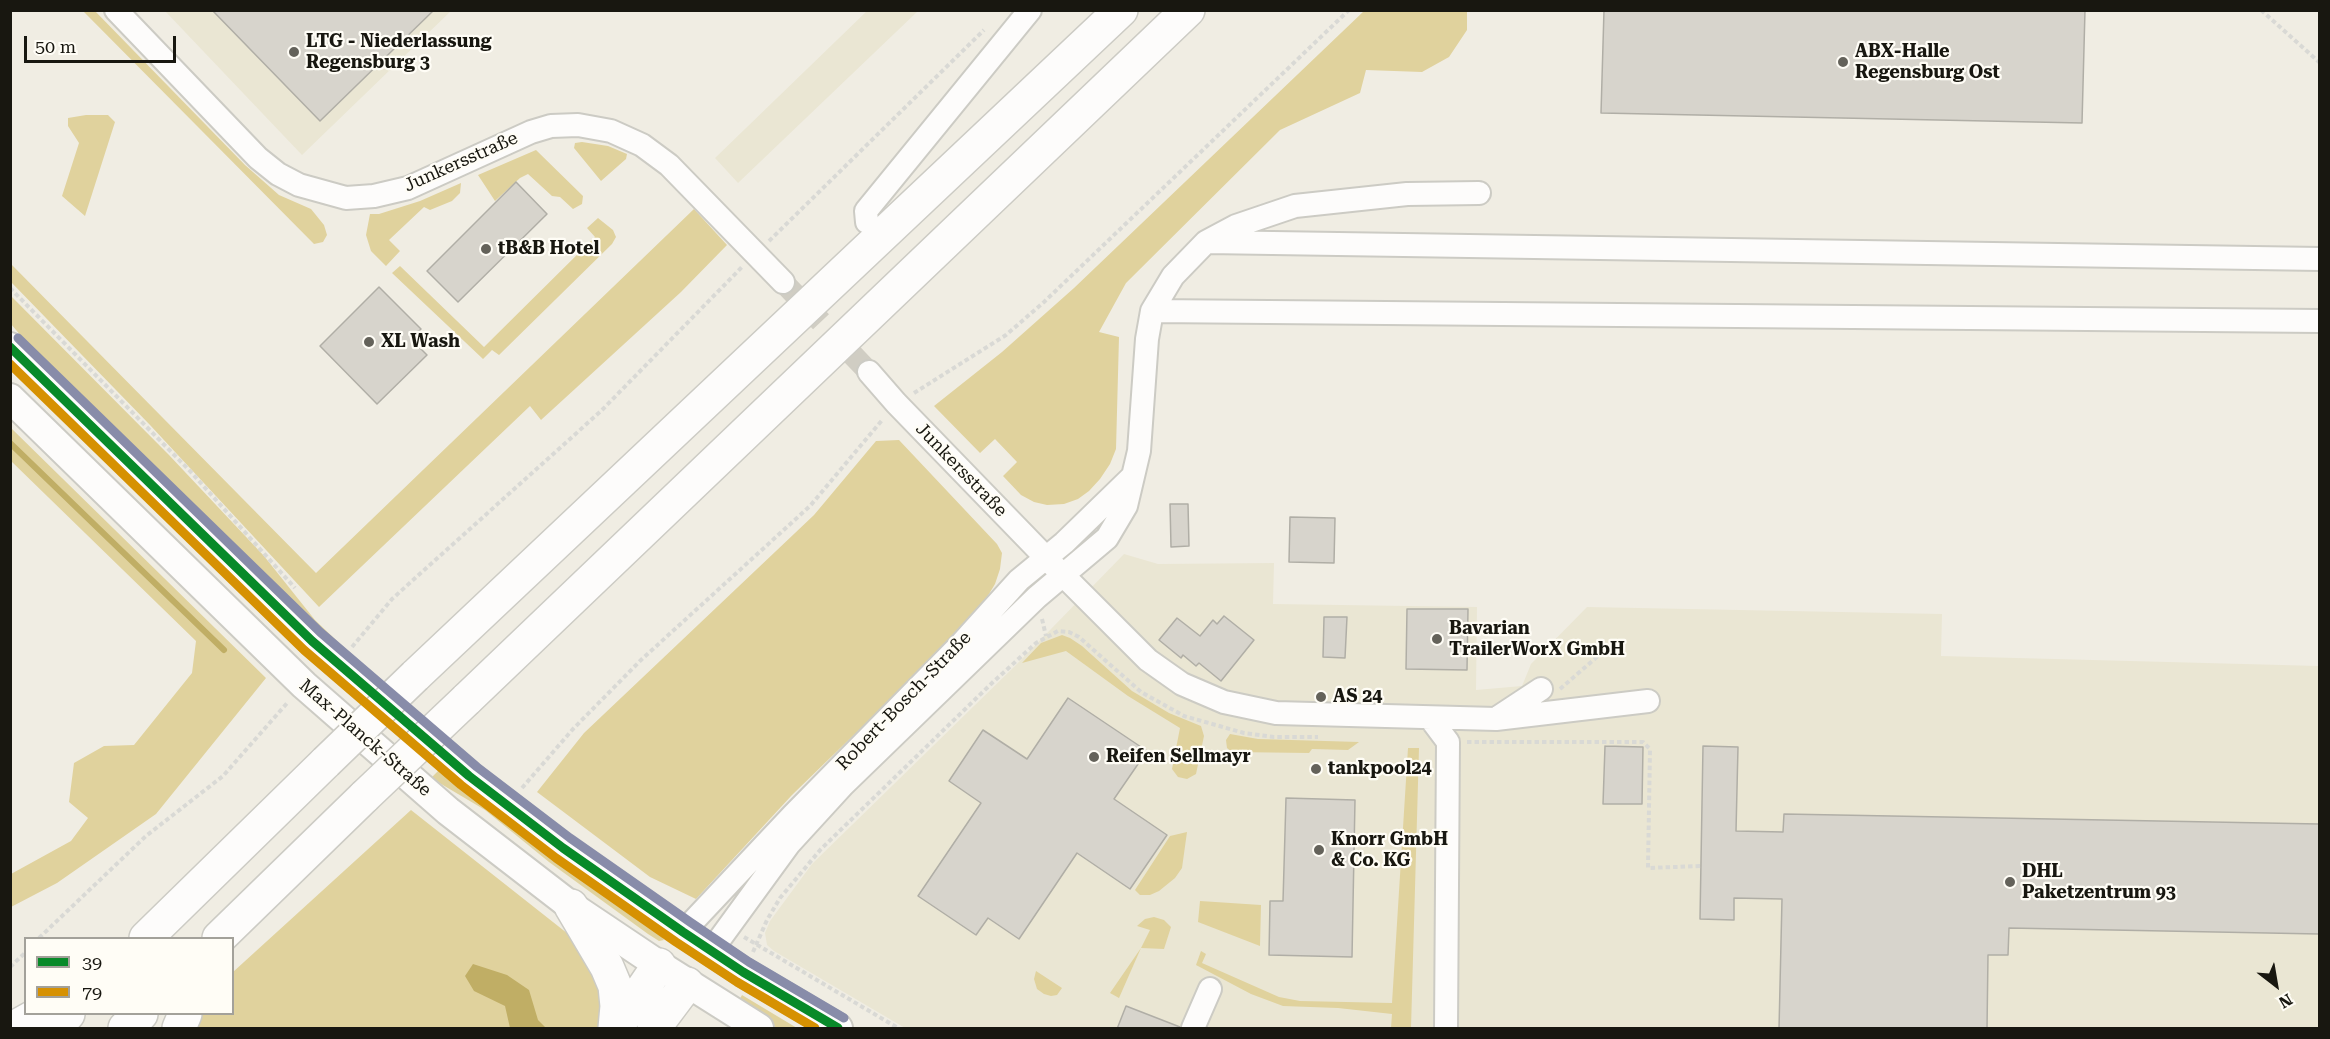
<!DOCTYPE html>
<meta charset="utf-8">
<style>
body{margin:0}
#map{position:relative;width:2330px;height:1039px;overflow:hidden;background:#f0ede3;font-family:"Roboto Serif",serif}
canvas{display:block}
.frame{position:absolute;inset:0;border:12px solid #181710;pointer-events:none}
.legend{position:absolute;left:24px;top:937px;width:210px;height:78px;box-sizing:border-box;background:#fffdf6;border:2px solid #a3a19a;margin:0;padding:8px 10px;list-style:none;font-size:18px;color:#181710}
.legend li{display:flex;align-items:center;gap:12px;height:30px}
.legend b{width:30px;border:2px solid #a3a19a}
.north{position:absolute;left:2246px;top:955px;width:60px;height:60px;-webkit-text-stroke:4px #fffdf6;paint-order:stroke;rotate:149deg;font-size:16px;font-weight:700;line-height:24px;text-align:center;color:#181710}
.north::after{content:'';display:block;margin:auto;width:21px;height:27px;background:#181710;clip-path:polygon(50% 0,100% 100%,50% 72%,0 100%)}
.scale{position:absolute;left:24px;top:36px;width:152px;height:27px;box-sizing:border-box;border:3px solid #181710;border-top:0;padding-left:8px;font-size:18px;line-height:21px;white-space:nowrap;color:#181710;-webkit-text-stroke:4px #fffdf6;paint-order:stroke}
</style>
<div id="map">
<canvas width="2330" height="1039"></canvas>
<div class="frame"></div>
<ul class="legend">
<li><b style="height:8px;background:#088a29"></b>39</li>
<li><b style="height:8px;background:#d69102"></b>79</li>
</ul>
<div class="north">N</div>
<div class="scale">50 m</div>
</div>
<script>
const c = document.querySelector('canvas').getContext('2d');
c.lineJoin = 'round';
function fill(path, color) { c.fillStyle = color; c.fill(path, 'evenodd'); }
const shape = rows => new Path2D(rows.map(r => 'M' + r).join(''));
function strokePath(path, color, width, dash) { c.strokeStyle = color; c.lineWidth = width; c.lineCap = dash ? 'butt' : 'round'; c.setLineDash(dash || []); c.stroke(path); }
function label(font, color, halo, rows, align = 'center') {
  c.font = font + ' "Roboto Serif",serif'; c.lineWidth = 4.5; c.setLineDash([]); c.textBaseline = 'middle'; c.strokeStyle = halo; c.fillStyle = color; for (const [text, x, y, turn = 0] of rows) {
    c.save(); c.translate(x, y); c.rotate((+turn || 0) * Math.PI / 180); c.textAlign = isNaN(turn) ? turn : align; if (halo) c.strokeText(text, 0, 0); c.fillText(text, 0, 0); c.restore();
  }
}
fill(shape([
 [868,10,918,11,738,183,715,158],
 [165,11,451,11,302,155],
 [1124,554,1158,564,1274,563,1273,604,1477,607,1476,690,1522,686,1531,664,1587,607,1942,614,1941,656,2319,666,2319,1028,905,1028,774,951,767,945,765,933,770,921,812,864,1015,666]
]), '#eae6d3');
fill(shape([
 [83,11,95,11,245,165,279,195,311,209,324,225,327,235,323,242,314,244],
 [1364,11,1467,11,1467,30,1449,57,1422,72,1366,70,1360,93,1280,130,1126,283,1099,332,1119,337,1116,449,1110,464,1100,479,1089,491,1078,499,1064,504,1047,505,1034,502,1021,495,1003,476,1017,462,995,439,980,453,934,406,1002,352,1074,288],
 [86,115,108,115,115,122,85,216,62,196,79,143,68,126,68,118],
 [582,142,608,146,627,154,626,159,601,181,574,148,575,143],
 [536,150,583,196,582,204,573,209,560,197,552,196,528,174,520,178,495,201,478,175],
 [461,183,460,193,452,201,430,210,424,207,389,240,400,251,386,266,371,251,366,235,370,214,379,214,420,201],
 [694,209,727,245,681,292,541,420,530,406,319,607,150,425,11,282,11,264,316,573],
 [598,218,613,230,616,237,612,244,499,355,492,350,483,359,392,273,400,266,484,347,595,237,587,228],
 [10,295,169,455,264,556,315,620,380,682,378,684,172,489,32,349,11,324],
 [11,428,266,678,156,814,57,883,11,907,11,874,71,841,88,818,69,802,74,763,104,746,134,745,192,673,196,641,11,461],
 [899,440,997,544,1002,553,1000,569,995,584,980,609,898,692,792,795,696,899,650,877,537,792,584,733,814,515,876,441],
 [1062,635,1070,638,1082,646,1132,691,1169,713,1201,726,1204,736,1196,774,1187,779,1178,777,1172,769,1180,728,1128,696,1066,651,1022,663,1041,643],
 [1230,734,1258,739,1359,742,1348,750,1312,749,1309,753,1232,752,1227,748,1226,740],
 [1408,748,1419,748,1411,1028,1391,1028,1392,1014,1338,1008,1283,1006,1251,994,1196,965,1201,951,1206,954,1202,963,1279,997,1300,1001,1392,1003],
 [441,768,655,928,664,940,659,941,648,934,549,862,485,810,431,778],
 [411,810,577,941,603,973,603,1028,192,1028,201,1014,232,1014,233,972],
 [1187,832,1182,868,1175,878,1159,891,1150,895,1140,895,1135,890,1170,836],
 [1200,901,1261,905,1260,946,1198,922],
 [1154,917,1164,920,1171,927,1164,949,1141,948,1119,998,1110,993,1141,948,1150,930,1137,926,1145,919],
 [1036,971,1062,988,1057,995,1051,996,1044,994,1037,989,1034,979],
 [742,995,797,1028,777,1028,737,1004]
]), '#e0d29d');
fill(shape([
 [473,964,507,975,529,990,538,1020,546,1028,510,1028,505,1006,474,991,465,976]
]), '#c0ae65');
strokePath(shape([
 [10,443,224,650]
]), '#c0ae65', 6);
const building = shape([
 [212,10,434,10,320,121,212,10],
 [1604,10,2085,10,2082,123,1601,113,1604,10],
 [516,182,547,214,458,302,427,271,516,182],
 [379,287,421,329,411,339,427,355,377,404,320,346,379,287],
 [1170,504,1188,504,1189,546,1171,547,1170,504],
 [1290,517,1335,518,1334,563,1289,562,1290,517],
 [1407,609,1468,609,1467,670,1406,669,1407,609],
 [1224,616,1254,640,1221,681,1199,663,1196,666,1183,655,1181,658,1159,640,1177,618,1200,636,1213,620,1217,624,1224,616],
 [1324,617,1347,617,1345,658,1323,657,1324,617],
 [1068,698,1147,751,1114,799,1167,835,1130,889,1077,853,1019,939,988,918,976,935,918,896,981,803,949,781,983,730,1027,759,1068,698],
 [1605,746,1643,747,1642,804,1603,804,1605,746],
 [1703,746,1738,747,1736,831,1783,832,1784,814,2319,824,2319,934,2009,928,2008,955,1988,955,1987,1029,1779,1029,1782,899,1734,898,1734,920,1700,919,1703,746],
 [1286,798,1355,800,1352,957,1269,955,1270,901,1283,901,1286,798],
 [1126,1006,1180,1027,1180,1029,1117,1029,1126,1006]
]);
fill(building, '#d7d4cc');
strokePath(building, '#b0aea6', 1.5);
strokePath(shape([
 [783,282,869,372]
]), '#d0cdc3', 22, [22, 11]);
const minor = shape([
 [116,10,258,158,278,174,299,185,346,198,374,196,408,188,531,132,551,126,578,125,611,131,642,145,669,165,783,282],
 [867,222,866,211,1030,10],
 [1207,242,2320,259],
 [1152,311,2320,321],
 [869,372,896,403,1054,566,1148,660,1182,684,1224,702,1276,713,1496,719,1648,701],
 [1500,716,1541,689],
 [1430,718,1448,742,1446,1028],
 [683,932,793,815,962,643,1019,580,1064,543,1132,477],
 [711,951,789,844,843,785,1037,597,1107,538,1126,506,1139,451,1147,339,1152,311,1173,276,1206,242,1236,226,1295,206,1407,194,1479,193],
 [1193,1028,1210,989]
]);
const major = shape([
 [10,347,312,641,469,776,563,848,683,932,743,972,838,1028],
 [10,398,304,685,448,811,571,906,659,965,759,1028]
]);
const highway = shape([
 [415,676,1121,10],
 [466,700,1188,10],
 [571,906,607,967,615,986,617,1006,615,1028],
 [146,938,326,762],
 [219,938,365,796],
 [14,1028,39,1014],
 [52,1028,68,1014],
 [125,1028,141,1014],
 [179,1028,185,1014],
 [616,1028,659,965],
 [654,1028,687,984]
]);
strokePath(minor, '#cccbc4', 26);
strokePath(major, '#cccbc4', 32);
strokePath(highway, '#cccbc4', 36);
strokePath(shape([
 [2261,10,2320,63],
 [769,241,984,30],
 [10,288,190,471,295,588],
 [914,393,1006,335,1044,302,1349,10],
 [1042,619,1046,636],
 [352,647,392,599,601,411,742,267],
 [1560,689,1605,650],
 [1467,742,1643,742,1650,749,1648,868,1701,866],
 [522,788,573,729,641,660,810,506,883,419],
 [744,937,898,1028],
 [39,938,146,836,223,776,288,702],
 [753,952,767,920,780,898,821,849,992,683,1036,643,1058,631,1069,632,1079,637,1141,692,1184,716,1244,733,1274,737,1318,737],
 [10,967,26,952]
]), '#d9d9d5', 4, [4.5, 3]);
strokePath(minor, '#fdfcfb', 22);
strokePath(major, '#fdfcfb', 28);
strokePath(highway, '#fdfcfb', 33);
const highwayBridge = shape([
 [326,762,415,676],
 [365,796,466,700]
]);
strokePath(highwayBridge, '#cccbc4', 36, []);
strokePath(highwayBridge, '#fdfcfb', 33);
strokePath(shape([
 [10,347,312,641,469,776,563,848,683,932,743,972,838,1028]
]), '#088a29', 9);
strokePath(shape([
 [10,364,304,650,461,785,556,858,676,942,737,982,815,1028]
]), '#d69102', 9);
strokePath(shape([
 [18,338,320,632,477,767,570,838,690,922,749,962,844,1018]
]), '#888ca9', 9);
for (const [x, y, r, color] of [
 [294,52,6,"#64625a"],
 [1843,62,6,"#64625a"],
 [486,249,6,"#64625a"],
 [369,342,6,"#64625a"],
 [1437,639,6,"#64625a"],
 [1321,697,6,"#64625a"],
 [1094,757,6,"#64625a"],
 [1316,769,6,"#64625a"],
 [1319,850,6,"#64625a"],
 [2010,882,6,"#64625a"]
]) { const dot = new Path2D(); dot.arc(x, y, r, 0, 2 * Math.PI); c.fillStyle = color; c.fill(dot); strokePath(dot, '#fffdf6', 2); }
label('bold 18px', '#181710', '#fffdf6', [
 ["LTG - Niederlassung",306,42],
 ["Regensburg 3",306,63],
 ["ABX-Halle",1855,52],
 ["Regensburg Ost",1855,73],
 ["tB&B Hotel",498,249],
 ["XL Wash",381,342],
 ["Bavarian",1449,629],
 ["TrailerWorX GmbH",1449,650],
 ["AS 24",1333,697],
 ["Reifen Sellmayr",1106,757],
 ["tankpool24",1328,769],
 ["Knorr GmbH",1331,840],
 ["& Co. KG",1331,861],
 ["DHL",2022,872],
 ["Paketzentrum 93",2022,893]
], 'left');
label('18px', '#181710', '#fffdf6', [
 ["Junkersstraße",461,162,-24],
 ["Junkersstraße",961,470,46],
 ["Robert-Bosch-Straße",904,701,-46],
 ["Max-Planck-Straße",365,738,41]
]);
</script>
